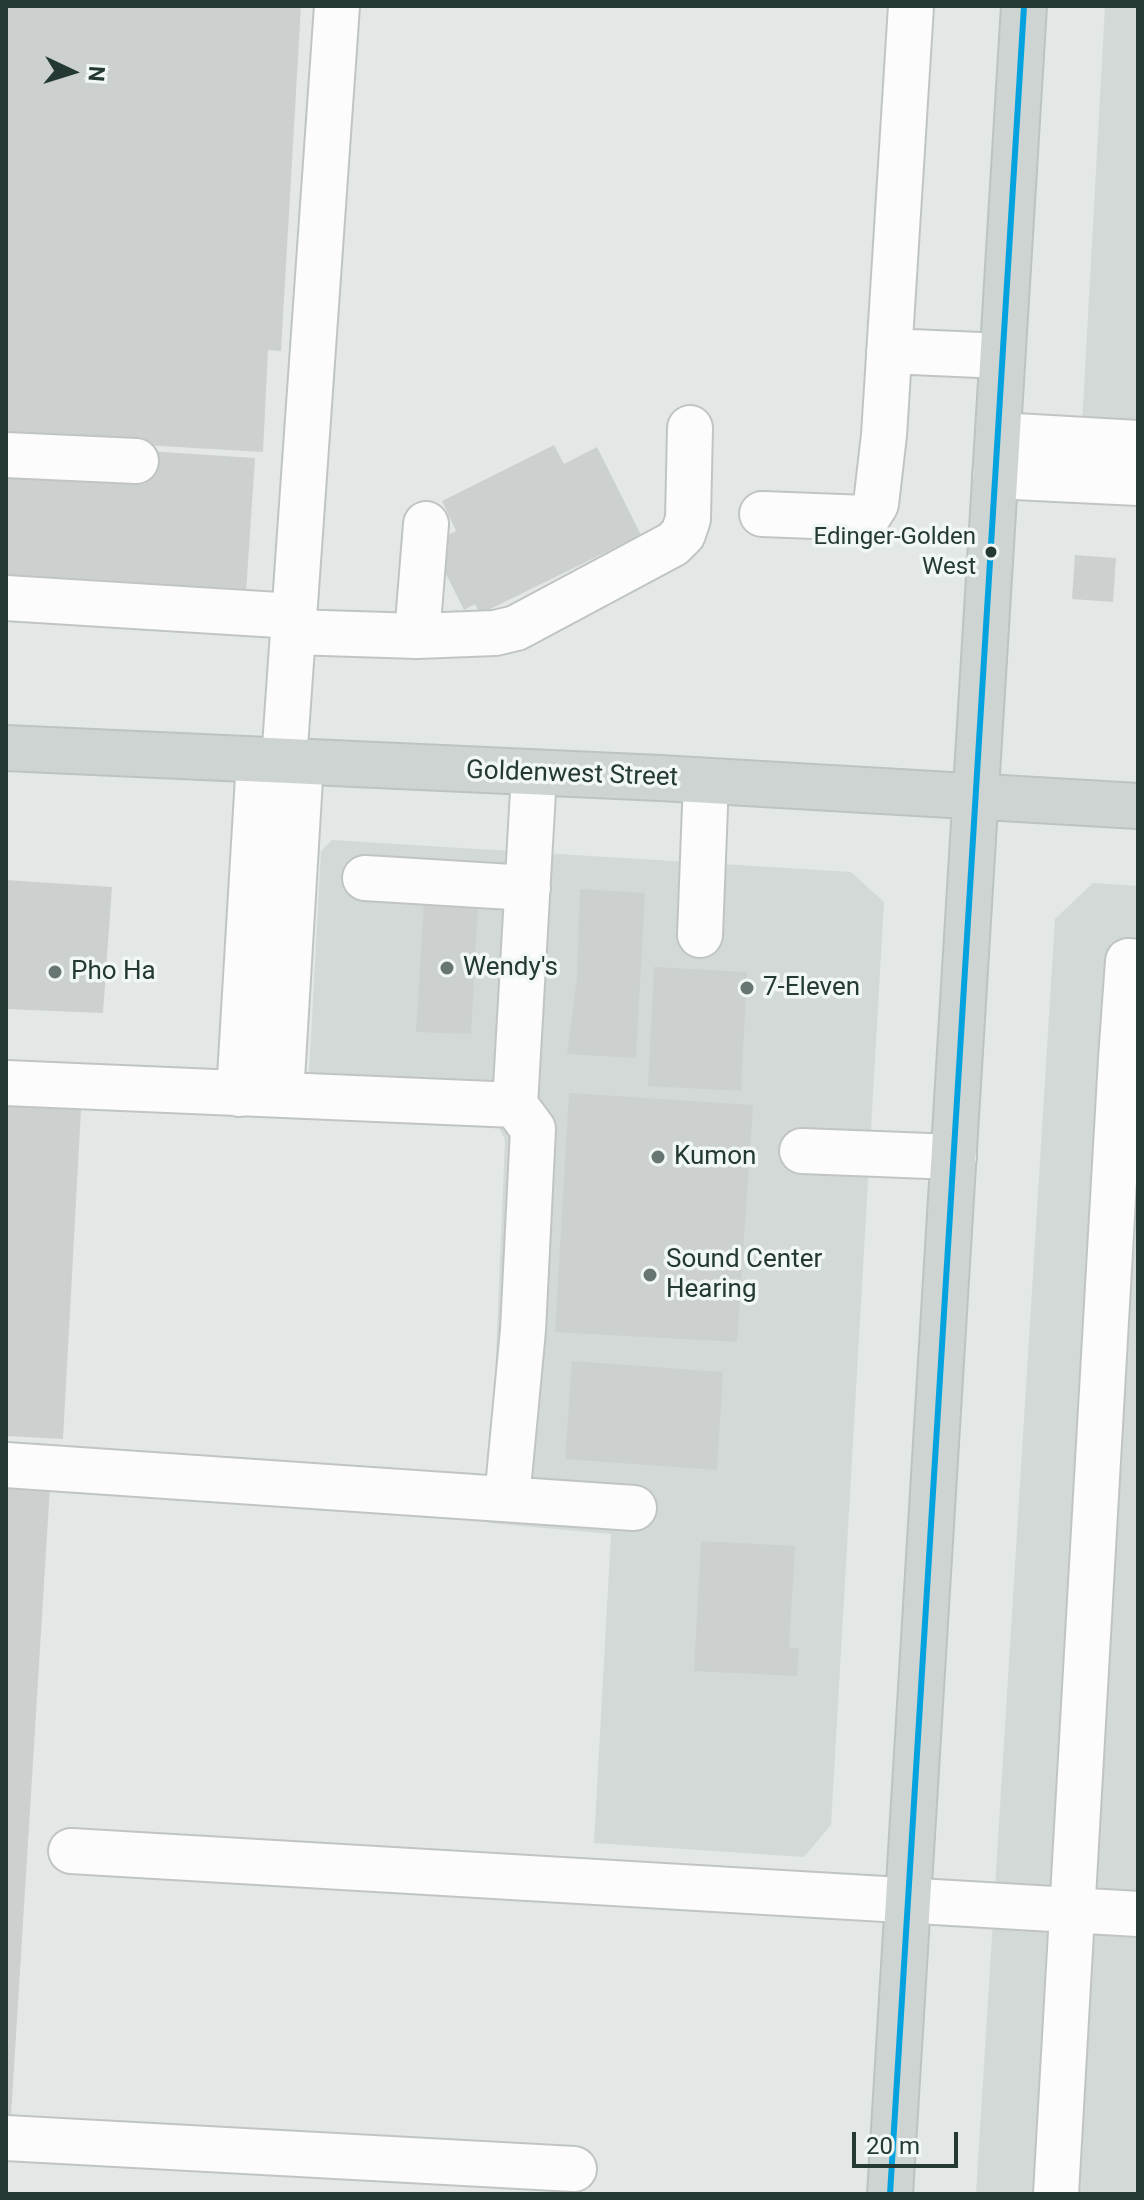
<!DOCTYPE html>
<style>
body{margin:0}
#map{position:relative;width:1144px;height:2200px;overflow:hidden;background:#e3e8e6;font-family:Roboto,sans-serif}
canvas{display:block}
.frame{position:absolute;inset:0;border:8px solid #243934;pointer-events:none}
.north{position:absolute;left:32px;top:32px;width:80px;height:80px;-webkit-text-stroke:6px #f1f7f4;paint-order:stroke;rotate:94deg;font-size:22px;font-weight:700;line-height:32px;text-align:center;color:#243934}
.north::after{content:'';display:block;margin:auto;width:28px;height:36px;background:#243934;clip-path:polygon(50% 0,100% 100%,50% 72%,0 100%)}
.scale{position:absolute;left:852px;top:2132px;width:106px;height:36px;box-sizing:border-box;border:4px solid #243934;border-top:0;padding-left:10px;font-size:24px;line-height:28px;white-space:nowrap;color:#243934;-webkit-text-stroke:6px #f1f7f4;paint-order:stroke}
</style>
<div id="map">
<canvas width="1144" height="2200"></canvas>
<div class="frame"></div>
<div class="north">N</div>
<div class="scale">20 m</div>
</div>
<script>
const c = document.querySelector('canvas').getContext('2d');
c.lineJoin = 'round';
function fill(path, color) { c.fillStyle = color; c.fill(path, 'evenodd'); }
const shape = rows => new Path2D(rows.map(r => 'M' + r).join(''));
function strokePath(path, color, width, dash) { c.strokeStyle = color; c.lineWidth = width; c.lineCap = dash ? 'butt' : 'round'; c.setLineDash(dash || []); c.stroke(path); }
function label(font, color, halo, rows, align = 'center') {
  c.font = font + ' Roboto,sans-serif'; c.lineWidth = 7; c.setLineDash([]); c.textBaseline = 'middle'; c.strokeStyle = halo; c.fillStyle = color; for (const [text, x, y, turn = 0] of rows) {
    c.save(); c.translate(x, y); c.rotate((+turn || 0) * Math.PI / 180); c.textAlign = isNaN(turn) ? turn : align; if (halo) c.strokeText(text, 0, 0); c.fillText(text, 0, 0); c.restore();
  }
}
fill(shape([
 [1105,6,1138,6,1138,465,1080,461],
 [332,840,851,872,884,902,831,1825,804,1857,594,1843,611,1534,489,1523,505,1140,476,1080,309,1074,321,851],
 [1093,883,1138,886,1138,2194,976,2194,1055,919]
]), '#d2d9d6');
fill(shape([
 [6,6,301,6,281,351,268,350,263,452,6,437],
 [554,445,564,464,597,447,641,535,480,614,475,604,464,610,438,558,448,553,440,539,456,531,442,501],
 [147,451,255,458,246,593,6,576,6,474,145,484],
 [1075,555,1116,558,1113,602,1072,599],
 [6,880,112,887,103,1013,6,1009],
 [580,889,645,893,636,1058,567,1054,577,977],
 [424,903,478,905,471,1034,416,1032],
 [654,967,747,972,741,1091,648,1086],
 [569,1093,753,1105,737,1342,555,1332],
 [6,1106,81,1110,63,1439,6,1436],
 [572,1361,723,1372,717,1470,565,1459],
 [6,1485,50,1487,11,2116,6,2116],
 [701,1541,795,1546,789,1648,799,1648,797,1676,694,1671]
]), '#ccd1cf');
const minor = shape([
 [889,351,1002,356],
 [998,435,1138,443],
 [6,455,136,461],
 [995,476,1138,483],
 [762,514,867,518,876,504,884,435,911,6],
 [6,598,294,616],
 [293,632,417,636,495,633,516,628,673,544,683,534,688,519,690,428],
 [417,636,426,524],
 [284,761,337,6],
 [365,878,528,888],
 [700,935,706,781],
 [6,1083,515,1105],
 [239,1094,259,760],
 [281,1095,301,762],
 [802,1151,954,1157],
 [6,1465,634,1508],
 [507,1499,523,1330,533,1129,515,1105,534,774],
 [71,1851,1138,1914],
 [6,2138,574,2169],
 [1056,2194,1121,1059,1128,961,1138,962]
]);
const major = shape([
 [6,748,660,778,1138,806],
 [890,2194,1024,6]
]);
strokePath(minor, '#c0c5c3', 48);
strokePath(major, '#bcc4c2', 48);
strokePath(minor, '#fbfcfb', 44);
strokePath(major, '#ced4d2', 44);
strokePath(shape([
 [890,2194,1024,6]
]), '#04a3df', 6);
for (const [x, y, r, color] of [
 [991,552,7,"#243934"],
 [447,968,8,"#677672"],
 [55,972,8,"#677672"],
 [747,988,8,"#677672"],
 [658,1157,8,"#677672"],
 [650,1275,8,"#677672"]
]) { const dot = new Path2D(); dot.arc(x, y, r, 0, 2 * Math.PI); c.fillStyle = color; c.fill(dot); strokePath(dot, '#f1f7f4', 3); }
label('24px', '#243934', '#f1f7f4', [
 ["Edinger-Golden",976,538],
 ["West",976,568]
], 'right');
label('26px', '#243934', '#f1f7f4', [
 ["Goldenwest Street",572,775,2]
]);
label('26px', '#243934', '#f1f7f4', [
 ["Wendy's",463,968],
 ["Pho Ha",71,972],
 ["7-Eleven",763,988],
 ["Kumon",674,1157],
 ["Sound Center",666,1260],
 ["Hearing",666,1290]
], 'left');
</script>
